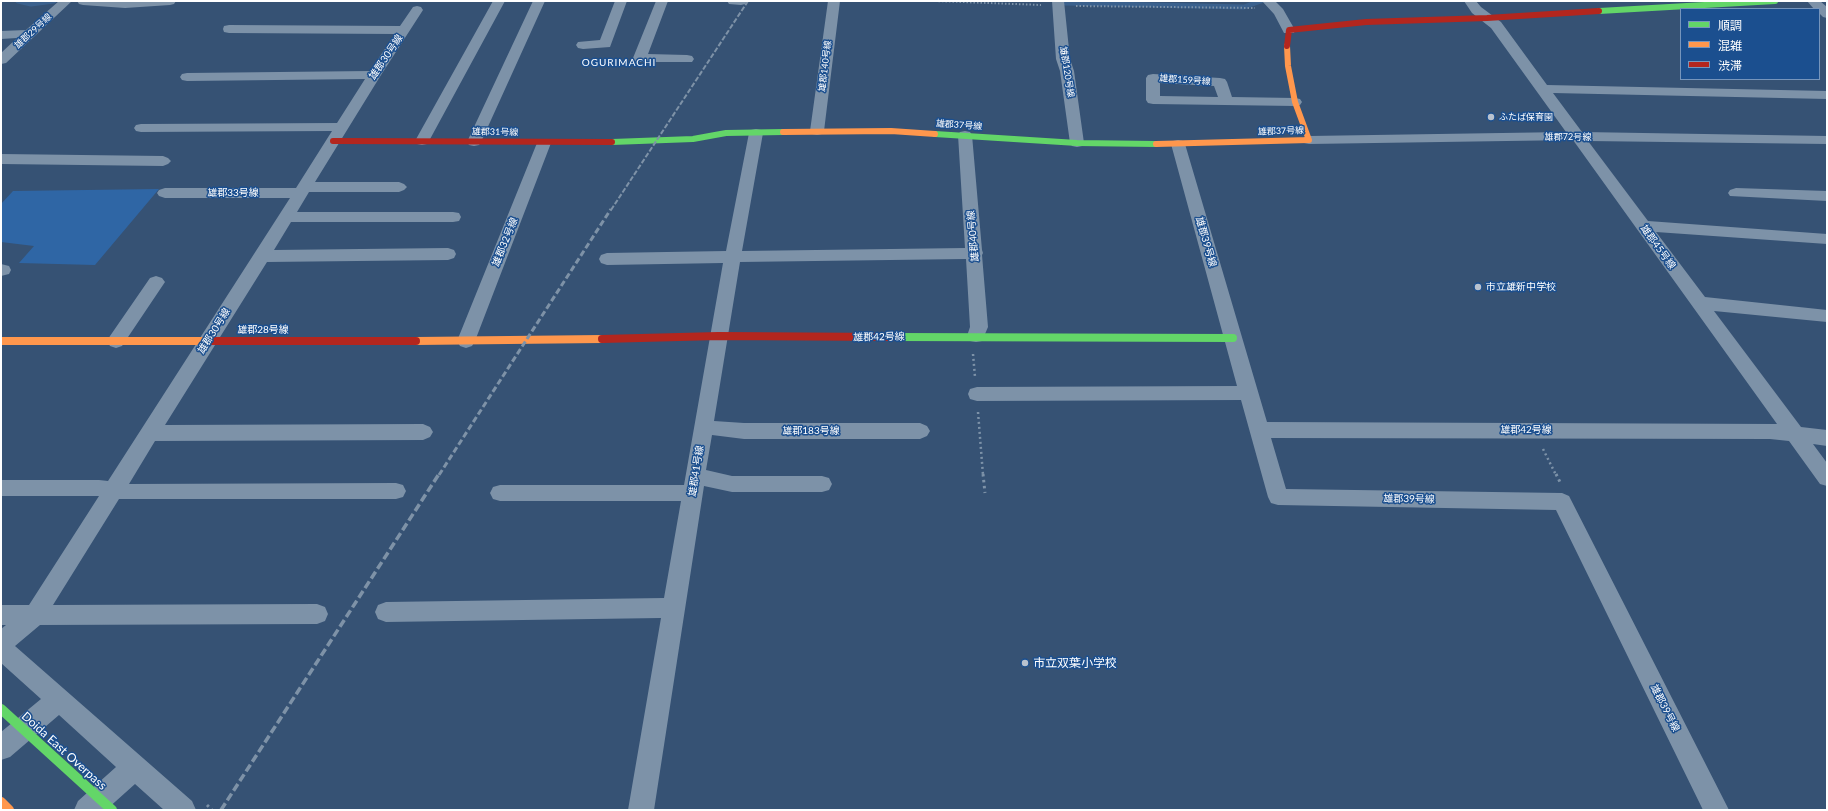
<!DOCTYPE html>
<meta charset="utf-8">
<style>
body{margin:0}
#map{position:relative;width:1828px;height:811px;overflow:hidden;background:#365274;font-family:Lato,"Noto Sans JP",sans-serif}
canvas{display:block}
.frame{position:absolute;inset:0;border:2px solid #fff;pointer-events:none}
.legend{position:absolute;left:1680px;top:8px;width:140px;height:72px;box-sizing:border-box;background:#1b4f8f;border:1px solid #7695bc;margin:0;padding:5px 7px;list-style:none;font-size:12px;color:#fff}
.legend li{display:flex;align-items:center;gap:8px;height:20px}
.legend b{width:20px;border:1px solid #7695bc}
</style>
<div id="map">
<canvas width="1828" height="811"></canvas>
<div class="frame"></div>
<ul class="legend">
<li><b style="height:5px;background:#63d668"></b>順調</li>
<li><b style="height:5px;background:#ff974d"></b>混雑</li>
<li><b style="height:5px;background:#b3261e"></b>渋滞</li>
</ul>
</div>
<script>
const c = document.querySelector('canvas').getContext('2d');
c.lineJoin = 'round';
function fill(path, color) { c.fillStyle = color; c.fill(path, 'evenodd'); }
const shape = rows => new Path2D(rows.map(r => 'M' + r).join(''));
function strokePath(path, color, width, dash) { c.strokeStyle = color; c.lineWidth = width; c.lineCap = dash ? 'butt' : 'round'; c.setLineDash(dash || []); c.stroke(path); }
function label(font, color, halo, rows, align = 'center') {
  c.font = font + ' Lato,"Noto Sans JP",sans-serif'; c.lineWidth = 3; c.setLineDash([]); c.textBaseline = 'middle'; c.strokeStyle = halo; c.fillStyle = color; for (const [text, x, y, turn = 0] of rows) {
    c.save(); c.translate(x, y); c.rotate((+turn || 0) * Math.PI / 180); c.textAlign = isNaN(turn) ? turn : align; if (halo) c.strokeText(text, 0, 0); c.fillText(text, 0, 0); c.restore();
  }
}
fill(shape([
 [159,189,95,265,19,263,34,246,1,242,1,204,13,191]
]), '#2f66a5');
strokePath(shape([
 [18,1,31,4,54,1],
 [1065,3,1244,7,1261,1]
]), '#3b618d', 5);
strokePath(shape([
 [935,1,1041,5],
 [1076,6,1255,8]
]), '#7d92a8', 2, [1.5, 2]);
strokePath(shape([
 [973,354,975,377],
 [978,412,983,475],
 [1543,449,1556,475]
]), '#7d92a8', 2.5, [2, 3]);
strokePath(shape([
 [983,474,985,493],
 [1556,474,1560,482],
 [207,805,212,810]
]), '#7d92a8', 3, [2.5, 3.5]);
fill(shape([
 [59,1,72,1,6,63,1,64,1,53,17,38,1,39,1,31,26,30,59,1],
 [77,1,176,1,174,4,170,5,125,8,83,5,79,4,77,1],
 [493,1,505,1,429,141,427,144,422,145,417,144,415,141,493,1],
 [533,1,545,1,481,142,479,145,474,146,469,145,467,142,533,1],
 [615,1,627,1,610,47,583,49,578,48,576,45,578,42,600,40,615,1],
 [656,1,668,1,648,54,687,55,692,56,694,59,692,62,640,62,635,61,633,58,656,1],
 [727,1,747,1,745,4,741,5,729,4,727,1],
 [828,1,840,1,824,131,822,134,817,135,812,134,810,131,828,1],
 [1052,1,1064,1,1070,59,1074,71,1084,143,1082,146,1077,147,1072,146,1070,143,1060,71,1056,59,1052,1],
 [1262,1,1275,1,1283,9,1295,30,1294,33,1284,33,1274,14,1262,1],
 [1464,1,1476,1,1481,7,1501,22,1547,85,1827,91,1827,99,1553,93,1582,132,1827,136,1827,144,1588,141,1648,221,1827,234,1827,244,1656,232,1705,297,1827,310,1827,322,1714,311,1801,427,1827,430,1827,446,1813,444,1827,463,1827,486,1820,484,1789,441,1770,439,1271,438,1286,489,1562,493,1569,496,1729,810,1703,810,1556,510,1278,505,1271,503,1268,497,1241,400,977,401,970,399,968,394,970,389,977,387,1237,386,1171,144,1173,141,1178,140,1183,141,1185,144,1267,422,1777,424,1573,140,1309,144,1304,143,1302,140,1304,137,1309,136,1566,132,1491,28,1472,13,1464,1],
 [1807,1,1820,1,1827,7,1827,18,1823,17,1819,13,1819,9,1814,9,1807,1],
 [417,6,421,7,423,10,381,75,315,182,399,182,404,184,407,187,404,190,399,192,309,192,297,212,453,212,459,213,461,217,459,221,453,222,291,222,274,250,448,248,454,250,456,254,454,258,448,260,267,262,165,425,423,424,430,427,433,432,430,437,423,440,155,441,129,484,396,483,403,485,406,491,403,497,396,499,119,499,53,605,317,604,325,607,328,614,325,621,317,624,40,625,15,646,192,801,196,810,164,810,135,784,106,810,74,810,78,801,116,767,59,715,10,757,1,760,1,732,41,699,1,663,1,629,6,625,1,625,1,605,29,605,99,496,1,496,1,480,99,480,108,481,290,198,165,198,159,196,157,193,159,190,165,188,296,188,332,131,141,132,136,131,134,128,136,125,141,124,337,123,365,79,187,81,182,80,180,77,182,74,187,73,370,71,395,34,229,33,224,32,223,29,224,26,229,25,400,26,413,7,417,6],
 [1153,74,1220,78,1225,79,1227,82,1232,97,1295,98,1300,99,1302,102,1300,105,1295,106,1153,104,1148,103,1146,100,1146,78,1148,75,1153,74],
 [1160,83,1214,86,1218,97,1160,96,1160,83],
 [756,129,761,130,763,133,742,251,965,248,958,135,960,132,965,131,970,132,972,135,982,250,983,253,982,255,988,327,982,341,976,342,970,341,967,336,970,327,966,259,740,262,714,421,744,423,920,423,927,426,930,431,927,436,920,439,744,439,712,435,706,470,732,476,822,476,829,478,832,484,829,490,822,492,732,492,704,486,654,810,628,810,661,618,386,622,378,619,375,612,378,605,386,602,664,598,681,501,500,501,493,499,490,493,493,487,500,485,684,485,723,263,607,265,601,263,599,259,601,255,607,253,726,251,749,133,751,130,756,129],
 [544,139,549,140,551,143,475,341,472,346,466,348,460,346,457,341,537,143,539,140,544,139],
 [1,154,163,156,168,158,171,161,168,164,163,166,1,164,1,154],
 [1736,188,1827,191,1827,201,1730,196,1728,193,1730,190,1736,188],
 [1,264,9,266,11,270,9,274,1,276,1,264],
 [156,276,162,278,165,282,122,346,116,348,110,346,107,341,110,336,150,278,156,276]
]), '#7d92a8');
strokePath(shape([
 [1599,11,1775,1],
 [935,134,1077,143,1156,144],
 [612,142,693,139,726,133,783,132]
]), '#63d668', 6);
strokePath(shape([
 [895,337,1233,338]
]), '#63d668', 8);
strokePath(shape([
 [783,132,891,131,935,134],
 [1156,144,1309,140,1295,102,1288,66,1287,46]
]), '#ff974d', 6);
strokePath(shape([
 [1,341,207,341],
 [416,341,602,339]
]), '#ff974d', 8);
strokePath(shape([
 [1,802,9,810]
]), '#ff974d', 10);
strokePath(shape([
 [1287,46,1289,30,1366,22,1487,18,1599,11],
 [333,141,612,142]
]), '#b3261e', 6);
strokePath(shape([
 [602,339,718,336,895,337],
 [207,341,416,341]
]), '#b3261e', 8);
strokePath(shape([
 [611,210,748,1]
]), '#7e92a7', 2, [5, 2]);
strokePath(shape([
 [439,475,611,209]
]), '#7e92a7', 3, [6, 3]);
strokePath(shape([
 [221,810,439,474]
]), '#7e92a7', 3.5, [8, 3.5]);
strokePath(shape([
 [1,709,112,810]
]), '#63d668', 10);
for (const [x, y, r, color] of [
 [1491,117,4,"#b9c2ce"],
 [1478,287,4,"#b9c2ce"],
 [1025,663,4,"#b9c2ce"]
]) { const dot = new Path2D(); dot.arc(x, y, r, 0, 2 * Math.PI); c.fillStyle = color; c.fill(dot); strokePath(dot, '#1b4f8f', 1.5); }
label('9px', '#fff', '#1b4f8f', [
 ["雄郡29号線",33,31,-43],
 ["雄郡140号線",825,66,-83],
 ["雄郡120号線",1067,72,81],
 ["雄郡159号線",1185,80,4],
 ["雄郡37号線",959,125,4],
 ["雄郡37号線",1281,131,-2],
 ["雄郡31号線",495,132,1],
 ["雄郡72号線",1568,137]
]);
label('9px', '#fff', '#1b4f8f', [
 ["ふたば保育園",1499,117]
], 'left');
label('10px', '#fff', '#1b4f8f', [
 ["雄郡30号線",386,57,-56],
 ["雄郡33号線",233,193],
 ["雄郡40号線",973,236,-95],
 ["雄郡32号線",505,242,-68],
 ["雄郡39号線",1206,242,74],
 ["雄郡45号線",1658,247,54],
 ["雄郡28号線",263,330],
 ["雄郡30号線",214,331,-58],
 ["雄郡42号線",879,337,-1],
 ["雄郡42号線",1526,430],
 ["雄郡183号線",811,431],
 ["雄郡41号線",696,471,-81],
 ["雄郡39号線",1409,499,1],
 ["雄郡39号線",1665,708,63]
]);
c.letterSpacing = '1px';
label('10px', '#fff', '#1b4f8f', [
 ["OGURIMACHI",619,63]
]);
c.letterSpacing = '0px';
label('10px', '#fff', '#1b4f8f', [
 ["市立雄新中学校",1486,287]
], 'left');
label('12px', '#fff', '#1b4f8f', [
 ["市立双葉小学校",1033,663]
], 'left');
label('12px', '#fff', '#1b4f8f', [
 ["Doida East Overpass",64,751,42]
]);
</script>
